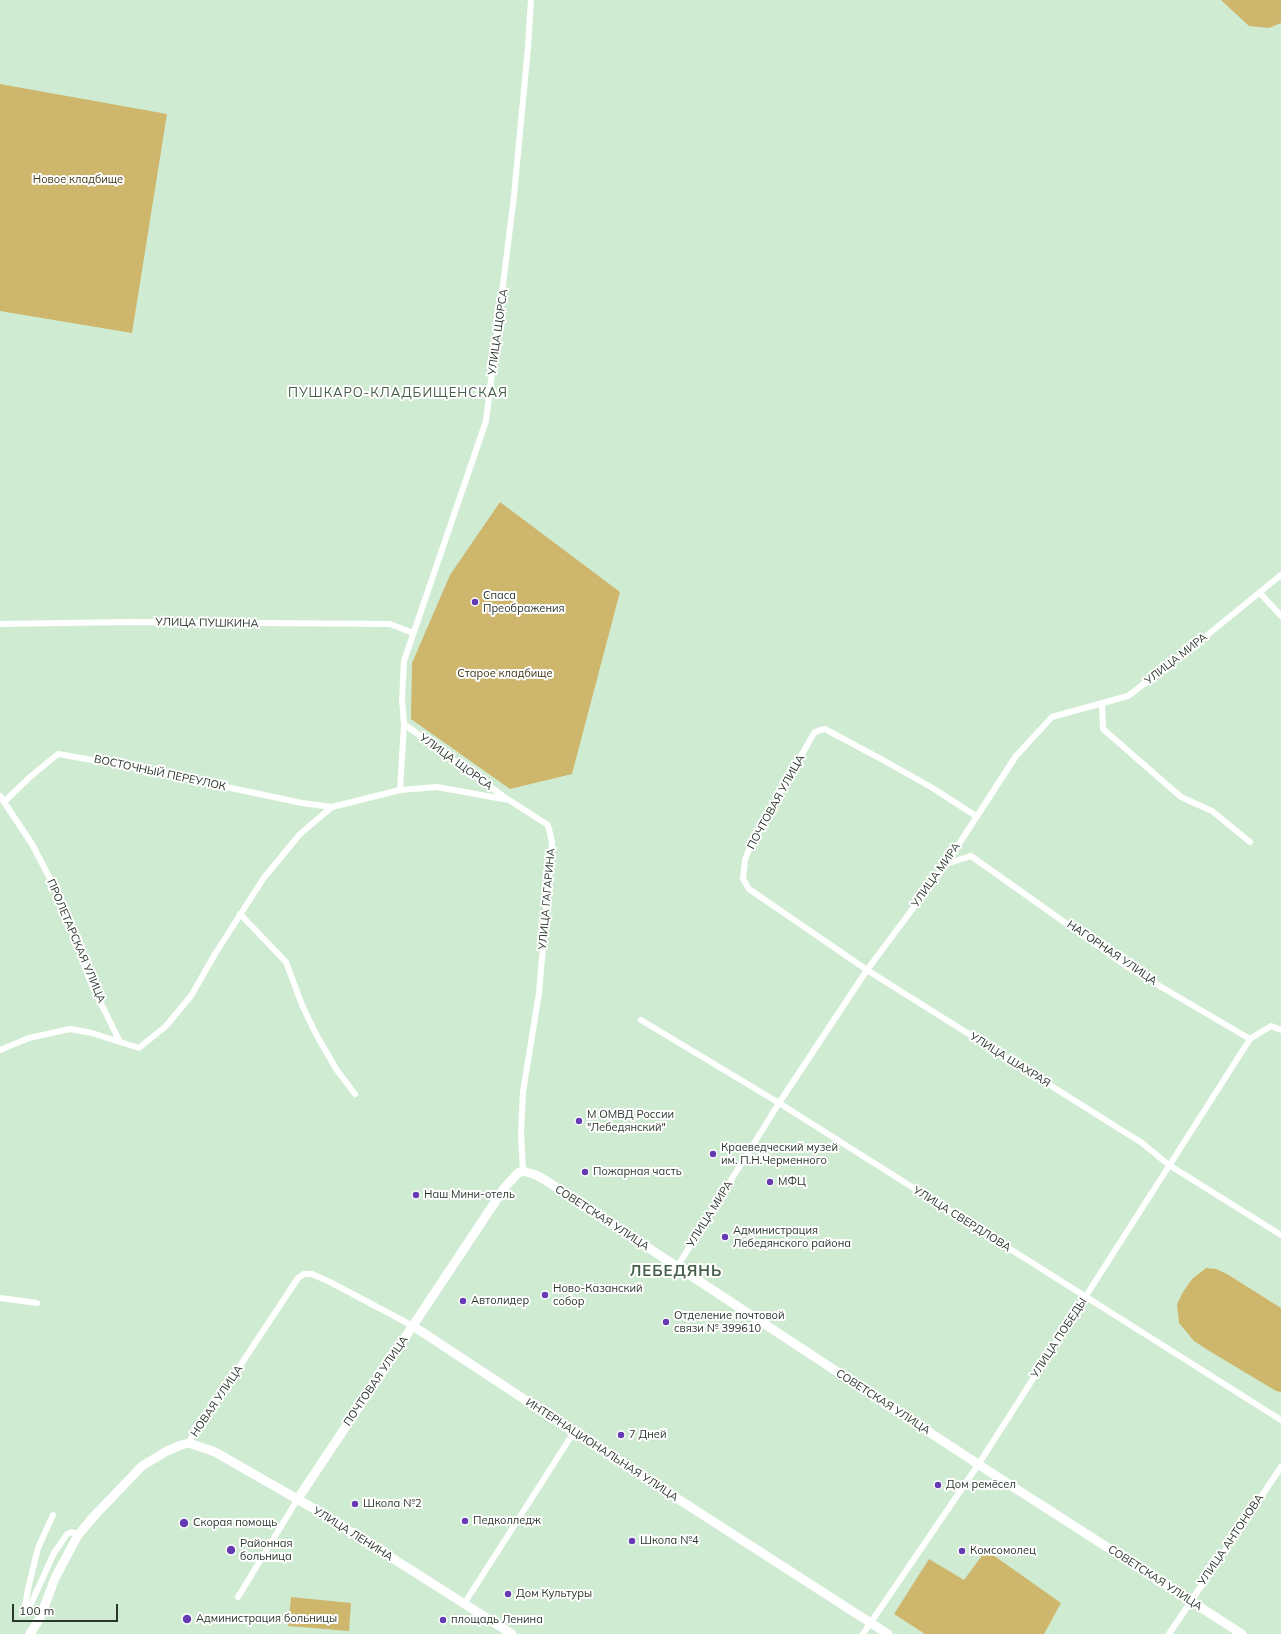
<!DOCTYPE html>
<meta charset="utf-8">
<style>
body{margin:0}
#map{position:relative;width:1281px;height:1634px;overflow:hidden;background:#cfecd3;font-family:Mulish,sans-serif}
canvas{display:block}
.scale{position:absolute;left:12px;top:1604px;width:106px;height:18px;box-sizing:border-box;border:2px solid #2b362c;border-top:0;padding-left:5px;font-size:12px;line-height:14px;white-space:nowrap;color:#2b362c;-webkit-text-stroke:3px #fff;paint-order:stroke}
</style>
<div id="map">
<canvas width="1281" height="1634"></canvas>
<div class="scale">100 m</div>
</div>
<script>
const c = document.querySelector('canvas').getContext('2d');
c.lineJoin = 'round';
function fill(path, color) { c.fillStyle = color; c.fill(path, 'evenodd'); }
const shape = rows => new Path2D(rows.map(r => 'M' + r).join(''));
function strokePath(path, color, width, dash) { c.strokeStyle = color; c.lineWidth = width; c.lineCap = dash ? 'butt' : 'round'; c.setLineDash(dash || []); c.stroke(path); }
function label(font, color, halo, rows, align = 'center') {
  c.font = font + ' Mulish,sans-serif'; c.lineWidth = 4; c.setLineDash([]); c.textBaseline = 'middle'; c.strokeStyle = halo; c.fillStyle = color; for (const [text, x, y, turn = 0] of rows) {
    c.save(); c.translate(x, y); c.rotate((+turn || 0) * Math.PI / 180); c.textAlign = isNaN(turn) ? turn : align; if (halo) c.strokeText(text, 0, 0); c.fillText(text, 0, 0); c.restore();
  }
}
fill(shape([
 [1221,0,1281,0,1281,23,1269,28,1249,26],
 [0,84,167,114,132,333,0,311],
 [500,502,620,592,572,774,510,789,411,719,412,663,450,575],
 [1206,1268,1216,1269,1227,1274,1281,1308,1281,1392,1276,1391,1211,1352,1194,1341,1179,1323,1177,1304,1183,1292,1192,1279],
 [986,1550,1061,1603,1044,1634,925,1634,894,1614,929,1559,964,1580],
 [291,1597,351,1603,349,1631,288,1626]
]), '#cfb66d');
strokePath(shape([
 [1260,593,1281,616],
 [0,624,128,622,390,624,413,633],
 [1102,704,1103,729,1181,797,1212,811,1250,842],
 [404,724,507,799],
 [400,790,404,724,402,700,404,661,486,421,514,196,528,47,531,0],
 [0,796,32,844,60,898,90,981,120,1042],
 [4,802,30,777,58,754,132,767,302,803,332,807],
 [976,816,931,787,881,759,825,729,820,730,814,733,810,740,750,847,745,860,743,879,749,889,867,970,1142,1143,1169,1165,1281,1235],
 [946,864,971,856,1129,968,1250,1039],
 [240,914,286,962,302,1005,316,1034,336,1069,355,1094],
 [641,1020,779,1103,1281,1420],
 [0,1050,29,1038,70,1029,92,1033,139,1048,166,1026,191,996,215,954,263,879,300,834,332,807,400,790,437,787,509,800,548,825,552,842,539,993,523,1092,521,1133,523,1171],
 [677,1267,779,1103,867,970,946,864,1016,756,1052,717,1128,696,1189,650,1281,575],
 [0,1298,37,1303],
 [189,1443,195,1430,226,1387,298,1278,304,1274,312,1274,330,1282,413,1326],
 [53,1515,38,1548,28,1589,25,1606,27,1608,29,1608,54,1553,63,1540,67,1534,72,1532,78,1535],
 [238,1597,297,1500],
 [464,1604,574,1432],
 [863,1634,978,1465,1250,1039,1271,1026,1281,1030],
 [1169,1634,1281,1467]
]), '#fff', 6);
strokePath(shape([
 [413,1326,574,1432,888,1634],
 [297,1500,505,1187,518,1173,523,1171,536,1175,545,1180,990,1472,1242,1634],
 [30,1634,40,1618,55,1578,78,1535,96,1514,142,1466,167,1451,181,1445,189,1443,215,1452,318,1511,512,1634]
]), '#fff', 9);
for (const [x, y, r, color] of [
 [475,602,4,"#663ab2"],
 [579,1121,4,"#663ab2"],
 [713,1154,4,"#663ab2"],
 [585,1172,4,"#663ab2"],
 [770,1182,4,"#663ab2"],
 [416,1195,4,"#663ab2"],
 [725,1237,4,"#663ab2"],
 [545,1295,4,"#663ab2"],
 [463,1301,4,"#663ab2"],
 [666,1322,4,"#663ab2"],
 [621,1435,4,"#663ab2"],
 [938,1485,4,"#663ab2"],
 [355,1504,4,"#663ab2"],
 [465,1521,4,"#663ab2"],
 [184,1523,5,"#663ab2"],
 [632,1541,4,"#663ab2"],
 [231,1550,5,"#663ab2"],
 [962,1551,4,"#663ab2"],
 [508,1594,4,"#663ab2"],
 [187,1619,5,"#663ab2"],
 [443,1620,4,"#663ab2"]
]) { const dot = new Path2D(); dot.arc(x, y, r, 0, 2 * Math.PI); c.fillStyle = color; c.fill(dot); strokePath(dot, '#fff', 1.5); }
label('11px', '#403515', '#fff', [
 ["Новое кладбище",78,180],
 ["Старое кладбище",505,674]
]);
label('11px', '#2b362c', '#fff', [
 ["УЛИЦА ЩОРСА",498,332,-82],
 ["УЛИЦА ПУШКИНА",207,623,1],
 ["УЛИЦА МИРА",1176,659,-38],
 ["УЛИЦА ЩОРСА",456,762,36],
 ["ВОСТОЧНЫЙ ПЕРЕУЛОК",160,773,12],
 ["ПОЧТОВАЯ УЛИЦА",776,802,-61],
 ["УЛИЦА МИРА",936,875,-55],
 ["УЛИЦА ГАГАРИНА",547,899,-85],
 ["ПРОЛЕТАРСКАЯ УЛИЦА",76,941,67],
 ["НАГОРНАЯ УЛИЦА",1112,953,34],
 ["УЛИЦА ШАХРАЯ",1010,1060,32],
 ["УЛИЦА МИРА",710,1214,-58],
 ["СОВЕТСКАЯ УЛИЦА",602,1218,33],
 ["УЛИЦА СВЕРДЛОВА",962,1219,32],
 ["УЛИЦА ПОБЕДЫ",1059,1338,-57],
 ["ПОЧТОВАЯ УЛИЦА",376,1381,-56],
 ["НОВАЯ УЛИЦА",217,1401,-56],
 ["СОВЕТСКАЯ УЛИЦА",883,1402,33],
 ["ИНТЕРНАЦИОНАЛЬНАЯ УЛИЦА",602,1450,33],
 ["УЛИЦА ЛЕНИНА",353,1534,32],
 ["УЛИЦА АНТОНОВА",1231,1540,-56],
 ["СОВЕТСКАЯ УЛИЦА",1155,1578,33]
]);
label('11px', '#2b362c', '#fff', [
 ["Спаса",483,596],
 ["Преображения",483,609],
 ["М ОМВД России",587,1115],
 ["\"Лебедянский\"",587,1128],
 ["Краеведческий музей",721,1148],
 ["им. П.Н.Черменного",721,1161],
 ["Пожарная часть",593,1172],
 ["МФЦ",778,1182],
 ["Наш Мини-отель",424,1195],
 ["Администрация",733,1231],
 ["Лебедянского района",733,1244],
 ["Ново-Казанский",553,1289],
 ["собор",553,1302],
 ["Автолидер",471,1301],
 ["Отделение почтовой",674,1316],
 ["связи № 399610",674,1329],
 ["7 Дней",629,1435],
 ["Дом ремёсел",946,1485],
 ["Школа №2",363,1504],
 ["Педколледж",473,1521],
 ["Скорая помощь",193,1523],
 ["Школа №4",640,1541],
 ["Районная",240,1544],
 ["больница",240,1557],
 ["Комсомолец",970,1551],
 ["Дом Культуры",516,1594],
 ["Администрация больницы",196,1619],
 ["площадь Ленина",451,1620]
], 'left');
c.letterSpacing = '1px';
label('13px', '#455f49', '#fff', [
 ["ПУШКАРО-КЛАДБИЩЕНСКАЯ",398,393]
]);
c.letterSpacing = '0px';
c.letterSpacing = '1px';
label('bold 15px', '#455f49', '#fff', [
 ["ЛЕБЕДЯНЬ",676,1271]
]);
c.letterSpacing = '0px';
</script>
